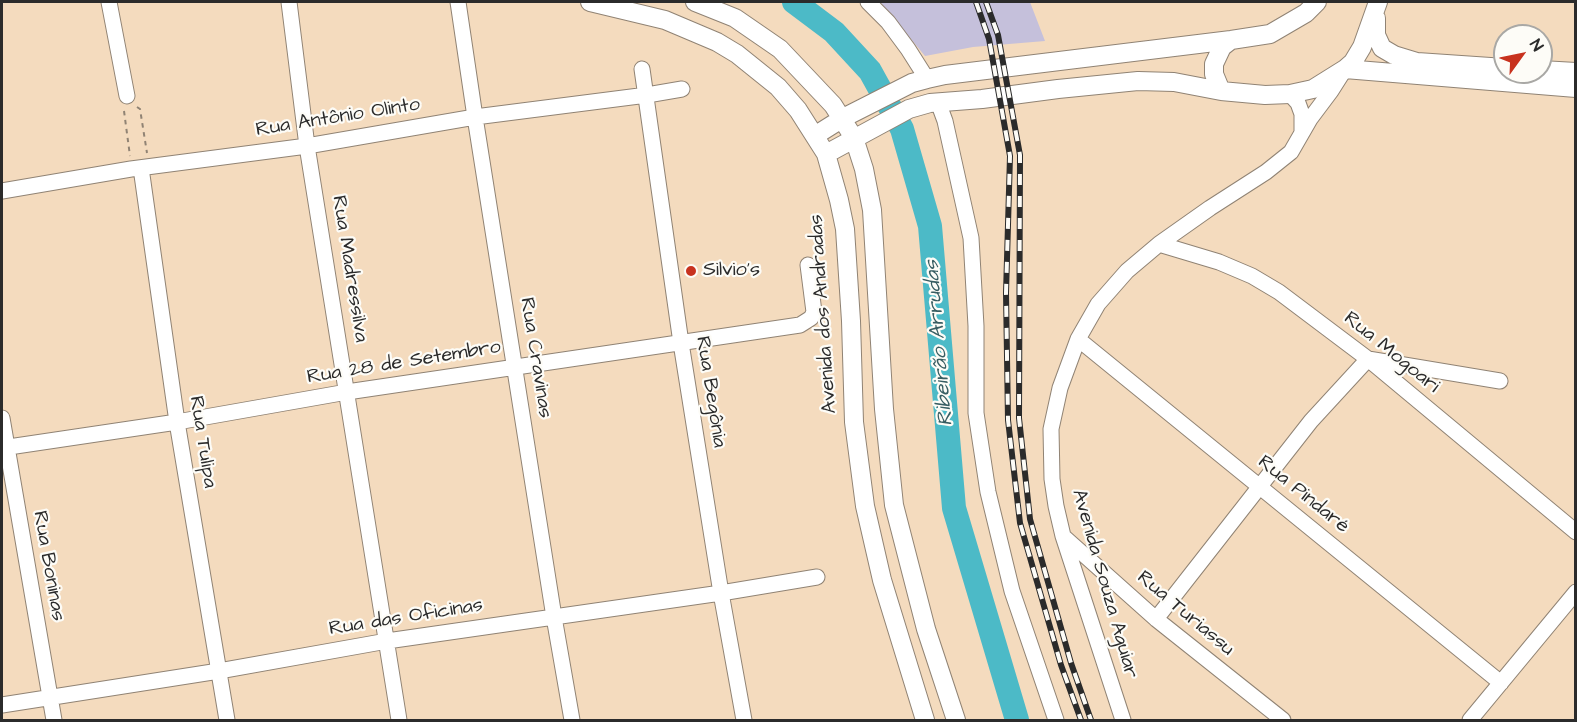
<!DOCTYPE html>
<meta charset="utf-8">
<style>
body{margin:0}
#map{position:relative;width:1577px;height:722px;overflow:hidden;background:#f4dbbe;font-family:"Architects Daughter",sans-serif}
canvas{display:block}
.frame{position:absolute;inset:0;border:3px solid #2b2b2b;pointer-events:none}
.north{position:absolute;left:1493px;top:24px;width:60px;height:60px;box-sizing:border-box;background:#fdfcf7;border:2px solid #a9a8a5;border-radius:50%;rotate:57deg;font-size:16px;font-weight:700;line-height:24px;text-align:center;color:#2b2b2b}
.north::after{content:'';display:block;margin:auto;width:21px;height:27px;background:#c8321e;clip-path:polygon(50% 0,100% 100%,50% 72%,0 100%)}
</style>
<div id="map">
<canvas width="1577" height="722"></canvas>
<div class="frame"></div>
<div class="north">N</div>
</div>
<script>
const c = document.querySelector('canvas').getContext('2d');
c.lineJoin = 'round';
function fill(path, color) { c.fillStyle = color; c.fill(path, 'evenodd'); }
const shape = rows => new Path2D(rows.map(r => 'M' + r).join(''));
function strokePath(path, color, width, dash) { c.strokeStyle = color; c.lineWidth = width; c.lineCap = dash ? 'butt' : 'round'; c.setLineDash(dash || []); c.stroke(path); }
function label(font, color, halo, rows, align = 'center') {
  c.font = font + ' "Architects Daughter",sans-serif'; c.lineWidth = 4.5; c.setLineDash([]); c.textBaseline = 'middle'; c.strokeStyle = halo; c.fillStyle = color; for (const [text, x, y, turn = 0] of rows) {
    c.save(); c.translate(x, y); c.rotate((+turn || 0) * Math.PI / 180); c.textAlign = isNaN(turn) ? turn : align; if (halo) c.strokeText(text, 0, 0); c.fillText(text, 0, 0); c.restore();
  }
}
fill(shape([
 [880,2,1030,2,1045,41,973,47,925,56]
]), '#c5c0db');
strokePath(shape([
 [794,2,834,32,870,71,902,129,930,226,954,508,1017,720]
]), '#4cbac7', 24);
const minor = shape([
 [109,2,127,96],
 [289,2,307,146,399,720],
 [458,2,475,117,554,617,572,720],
 [868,2,888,22,908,49,927,79],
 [642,69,681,343,721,593,744,720],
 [1290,94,1298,103,1302,114,1302,133],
 [938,102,945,121,971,238,976,326,976,413,988,492,1012,591,1056,720],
 [141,168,177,422,227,720],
 [2,191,131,169,307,146,475,117,647,95,682,89],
 [1159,244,1219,262,1252,276,1279,292,1368,359,1576,532],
 [1078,339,1501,683],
 [2,418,54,720],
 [2,448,177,422,347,392,800,325,811,318,814,312,808,265],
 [1064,537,1156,619,1283,720],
 [1156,619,1311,421,1368,359,1500,381],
 [2,705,219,671,387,641,721,593,817,577],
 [1123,720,1063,536,1056,506,1052,479,1051,429,1060,388,1078,339,1098,304,1127,271,1159,244,1210,208,1266,172,1291,152,1310,119,1331,91,1345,69],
 [1470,720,1576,592]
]);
const major = shape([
 [590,2,665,20,717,42,737,54,778,87,798,110,826,154,839,200,845,229,851,321,854,422,865,506,882,580,925,720],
 [695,2,735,18,780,49,833,105,854,138,864,169,872,210,884,409,894,505,926,629,956,720],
 [1376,18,1376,35,1382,48,1394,55,1417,62,1505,68],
 [1345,69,1576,88],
 [1541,70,1576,72],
 [1221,91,1214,74,1214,64,1222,47,1231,40],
 [816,135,843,118,912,83,927,79,945,75,1231,40,1270,34,1306,13,1317,2],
 [826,154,909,109,930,103,982,99,1058,89,1138,81,1174,82,1221,91,1265,95,1290,94,1313,89,1345,69,1353,62,1362,47,1378,2]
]);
strokePath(minor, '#908374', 17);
strokePath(major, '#908374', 20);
strokePath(shape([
 [137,107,140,109,147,153],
 [124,111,130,156]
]), '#908374', 2, [4.5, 4.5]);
strokePath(minor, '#fff', 15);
strokePath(major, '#fff', 18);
const rail = shape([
 [976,2,989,39,1010,156,1006,293,1008,420,1020,523,1061,665,1081,720],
 [986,2,998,35,1020,155,1019,418,1030,519,1071,663,1091,720]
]);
strokePath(rail, '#2b2b2b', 6);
strokePath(rail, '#fdfcf7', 4, [11]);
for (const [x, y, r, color] of [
 [691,271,6,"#c8321e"]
]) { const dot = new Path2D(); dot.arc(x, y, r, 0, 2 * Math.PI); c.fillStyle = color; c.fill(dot); strokePath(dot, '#fdfcf7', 2); }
label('20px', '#2b2b2b', '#fdfcf7', [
 ["Rua Antônio Olinto",338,118,-9],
 ["Rua Madressilva",349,269,81],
 ["Avenida dos Andradas",824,314,-94],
 ["Rua Mogoari",1391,353,39],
 ["Rua Cravinas",535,358,81],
 ["Rua 28 de Setembro",404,363,-9],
 ["Rua Begônia",710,392,81],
 ["Rua Tulipa",202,442,81],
 ["Rua Pindaré",1303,495,39],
 ["Rua Boninas",48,566,80],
 ["Avenida Souza Aguiar",1104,584,74],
 ["Rua Turiassu",1185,614,40],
 ["Rua das Oficinas",406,618,-9]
]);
label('20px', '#2b2b2b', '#fdfcf7', [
 ["Silvio's",703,271]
], 'left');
label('italic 21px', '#375d62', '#fdfcf7', [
 ["Ribeirão Arrudas",940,343,-95]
]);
</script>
